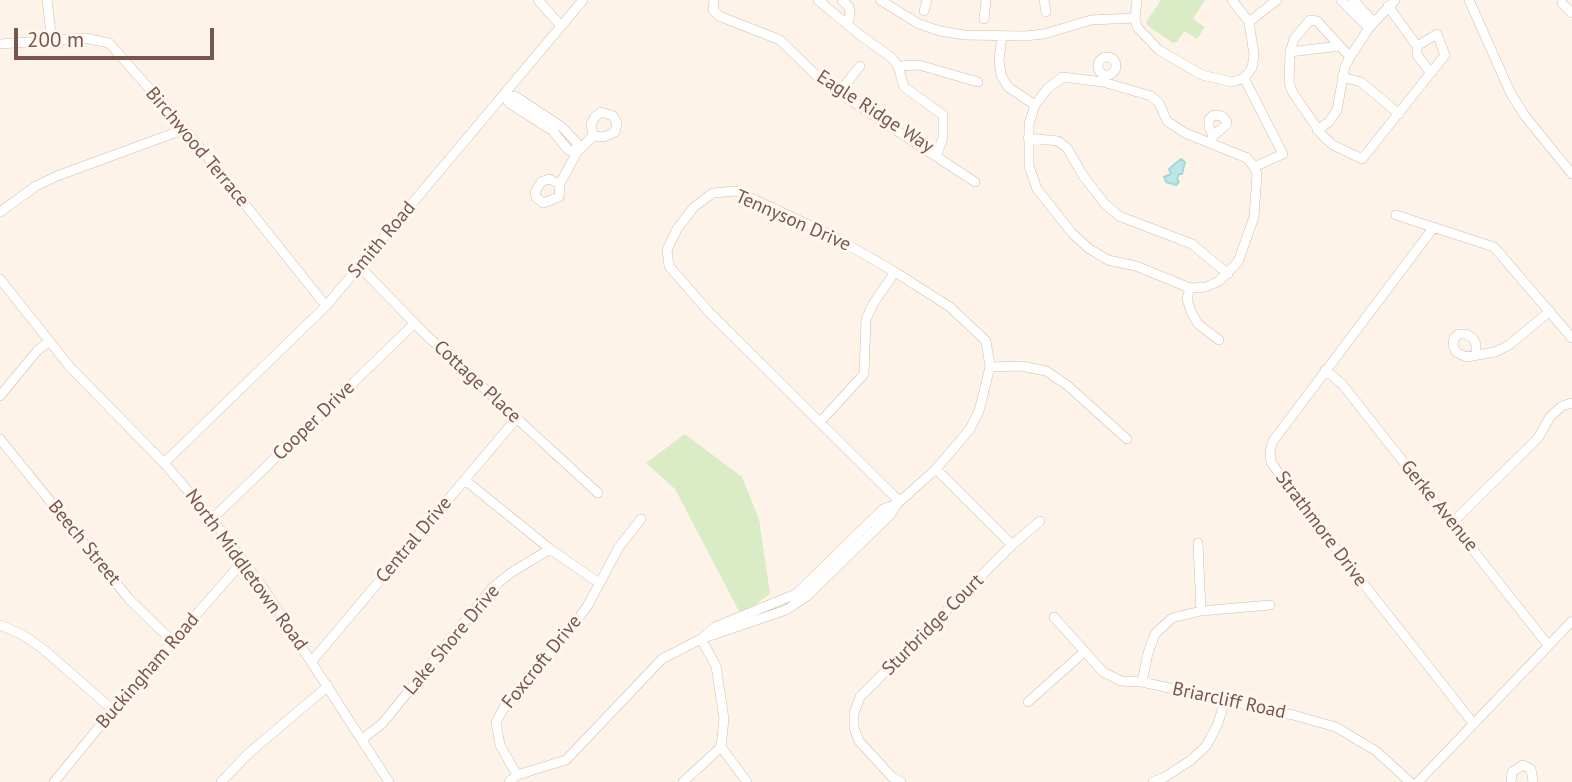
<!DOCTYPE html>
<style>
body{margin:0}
#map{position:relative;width:1572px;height:782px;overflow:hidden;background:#fdf3e9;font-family:"PT Sans",sans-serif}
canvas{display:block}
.scale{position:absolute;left:14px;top:28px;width:200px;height:32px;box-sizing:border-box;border:4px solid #79564b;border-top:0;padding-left:9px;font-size:21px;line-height:24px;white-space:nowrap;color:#79564b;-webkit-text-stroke:5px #fff7f0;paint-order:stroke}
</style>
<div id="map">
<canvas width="1572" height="782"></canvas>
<div class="scale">200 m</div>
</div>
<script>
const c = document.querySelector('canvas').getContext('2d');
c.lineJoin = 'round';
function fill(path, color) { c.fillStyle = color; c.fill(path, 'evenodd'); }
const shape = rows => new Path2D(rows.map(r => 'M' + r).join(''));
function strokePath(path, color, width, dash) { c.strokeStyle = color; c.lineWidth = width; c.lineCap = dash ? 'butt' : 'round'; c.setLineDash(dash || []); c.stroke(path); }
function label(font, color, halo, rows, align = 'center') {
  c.font = font + ' "PT Sans",sans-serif'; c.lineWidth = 6; c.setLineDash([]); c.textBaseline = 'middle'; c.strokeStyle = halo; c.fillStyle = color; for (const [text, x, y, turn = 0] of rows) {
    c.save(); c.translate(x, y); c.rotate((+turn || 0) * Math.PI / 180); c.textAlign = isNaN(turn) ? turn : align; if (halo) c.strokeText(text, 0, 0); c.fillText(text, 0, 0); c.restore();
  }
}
fill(shape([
 [1161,0,1205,0,1193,19,1205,27,1197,39,1184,31,1177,42,1173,43,1148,26,1146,22],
 [685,434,742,477,759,519,770,594,741,615,675,489,646,463]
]), '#daecc6');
const water = shape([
 [1181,159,1185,162,1182,174,1179,174,1177,179,1179,182,1176,185,1166,182,1164,177,1171,174,1169,169,1181,159]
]);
fill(water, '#bce7e8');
strokePath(water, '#a2d8da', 2);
const minor = shape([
 [47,0,52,41],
 [538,0,561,26],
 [714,0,713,10,719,16,780,40,823,82,975,182],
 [818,0,860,35,892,58,898,66,904,87,943,115,943,138,936,156],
 [842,0,849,7,850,14,847,25],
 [880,0,919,24,940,31,964,35,1024,36,1044,34,1091,20,1135,18],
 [1044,0,1046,12],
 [1137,0,1135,18,1137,27,1159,50,1202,75,1232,82,1244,78,1252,68,1254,55,1249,22,1232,0],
 [1341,0,1369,28],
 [1353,0,1374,22],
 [1469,0,1511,94,1525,116,1572,174],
 [1562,3,1572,13],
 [1388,6,1417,46,1417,55,1431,73],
 [924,11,927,0],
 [984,19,986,0],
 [1249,22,1277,0],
 [1002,36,999,60,1001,75,1008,87,1035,105],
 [0,44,85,38,109,43,185,129,326,306],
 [1290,52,1339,46],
 '1098 66a9 9 0 1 1 18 0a9 9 0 1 1-18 0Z',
 [1350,57,1317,21,1310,20,1294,39,1290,52,1289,83,1293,93,1322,135,1333,145,1362,159,1445,55,1437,34,1417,46],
 [898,66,919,65,978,82],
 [1063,77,1103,82,1151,96,1159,103,1167,121,1185,133,1247,158,1254,167,1257,174,1254,217,1238,262,1219,281,1206,287,1190,288,1136,266,1108,260,1088,248,1072,233,1037,189,1029,166,1029,124,1035,105,1048,88,1063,77],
 [1342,77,1361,82,1399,114],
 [1244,78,1283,154,1254,167],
 [839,93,860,66],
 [505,95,509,103,553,131,568,150,577,152,577,143,562,127,515,96,507,97],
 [1317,130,1329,122,1337,110,1345,66,1350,57,1369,28,1395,0],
 [1028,138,1058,141,1067,148,1084,177,1105,204,1119,216,1192,244,1228,274],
 [1211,143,1213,136,1209,127,1209,119,1214,115,1222,116,1227,122,1226,125,1213,136],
 [560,184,549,179,541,182,535,192,536,197,543,203,559,197,560,184,577,152,593,136,604,137,615,132,617,123,613,116,601,112,595,117,591,124,593,136],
 [0,212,36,186,57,176,185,129],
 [1396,215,1494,247,1572,338],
 [1434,227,1273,441,1270,451,1271,462,1300,503,1473,723],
 [360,267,425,334,598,493],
 [0,279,70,367,164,463,212,519,264,589,389,782],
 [1190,288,1187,299,1191,312,1198,324,1219,340],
 [1476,355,1476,344,1473,338,1466,334,1459,334,1454,338,1453,345,1456,352,1466,357,1495,352,1509,345,1550,311],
 [990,367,1021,366,1046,371,1067,385,1127,439],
 [1325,370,1342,384,1548,645],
 [0,396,37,351,49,341],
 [821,421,864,374,866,319,873,304,895,272],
 [0,439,129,599,173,642],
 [164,463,326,306,583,0],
 [936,469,1012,545],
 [465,480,550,549,599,583],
 [897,504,883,509,796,594,715,627,701,639,786,610,807,596,890,515,897,504,936,469,970,429,979,411,990,367,986,341,950,307,895,272,831,235,736,191,713,193,694,207,677,229,667,250,669,266,708,311,899,501],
 [212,519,415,323],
 [1452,523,1538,438,1550,417,1562,406,1572,403],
 [1198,543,1201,611],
 [1054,617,1103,672,1121,681,1142,682,1293,715,1336,727,1376,751,1410,782],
 [0,625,23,635,43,649,113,710],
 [312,661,516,419],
 [1142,682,1148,653,1155,634,1172,618,1201,611,1270,605],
 [1028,702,1084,652],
 [362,739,382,724,492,588,512,572,550,549],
 [517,775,500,745,496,722,505,706,568,633,588,605,619,547,641,519],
 [54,782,113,710,244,560],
 [221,782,249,753,328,686],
 [509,782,517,775,566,760,662,659,701,639,716,666,724,719,721,747,747,782],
 [683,782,721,747],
 [901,782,892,777,859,741,854,728,854,713,860,697,1012,545,1040,521],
 [1153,782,1165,777,1191,760,1206,746,1217,726,1225,701],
 [1418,782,1572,621],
 [1511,782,1512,772,1523,765,1531,769,1533,782]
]);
strokePath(minor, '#d3bbb0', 10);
strokePath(minor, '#fff', 9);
label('19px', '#79564b', '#fff7f0', [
 ["Eagle Ridge Way",875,112,33],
 ["Birchwood Terrace",197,147,50],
 ["Tennyson Drive",793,221,24],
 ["Smith Road",382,240,-50],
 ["Cottage Place",477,382,43],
 ["Cooper Drive",314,421,-44],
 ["Gerke Avenue",1439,506,51],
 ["Strathmore Drive",1321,529,53],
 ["Central Drive",414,540,-50],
 ["Beech Street",84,543,51],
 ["North Middletown Road",246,570,54],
 ["Sturbridge Court",933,625,-45],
 ["Lake Shore Drive",452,640,-50],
 ["Foxcroft Drive",542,662,-51],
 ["Buckingham Road",148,671,-49],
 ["Briarcliff Road",1229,701,12]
]);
</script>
